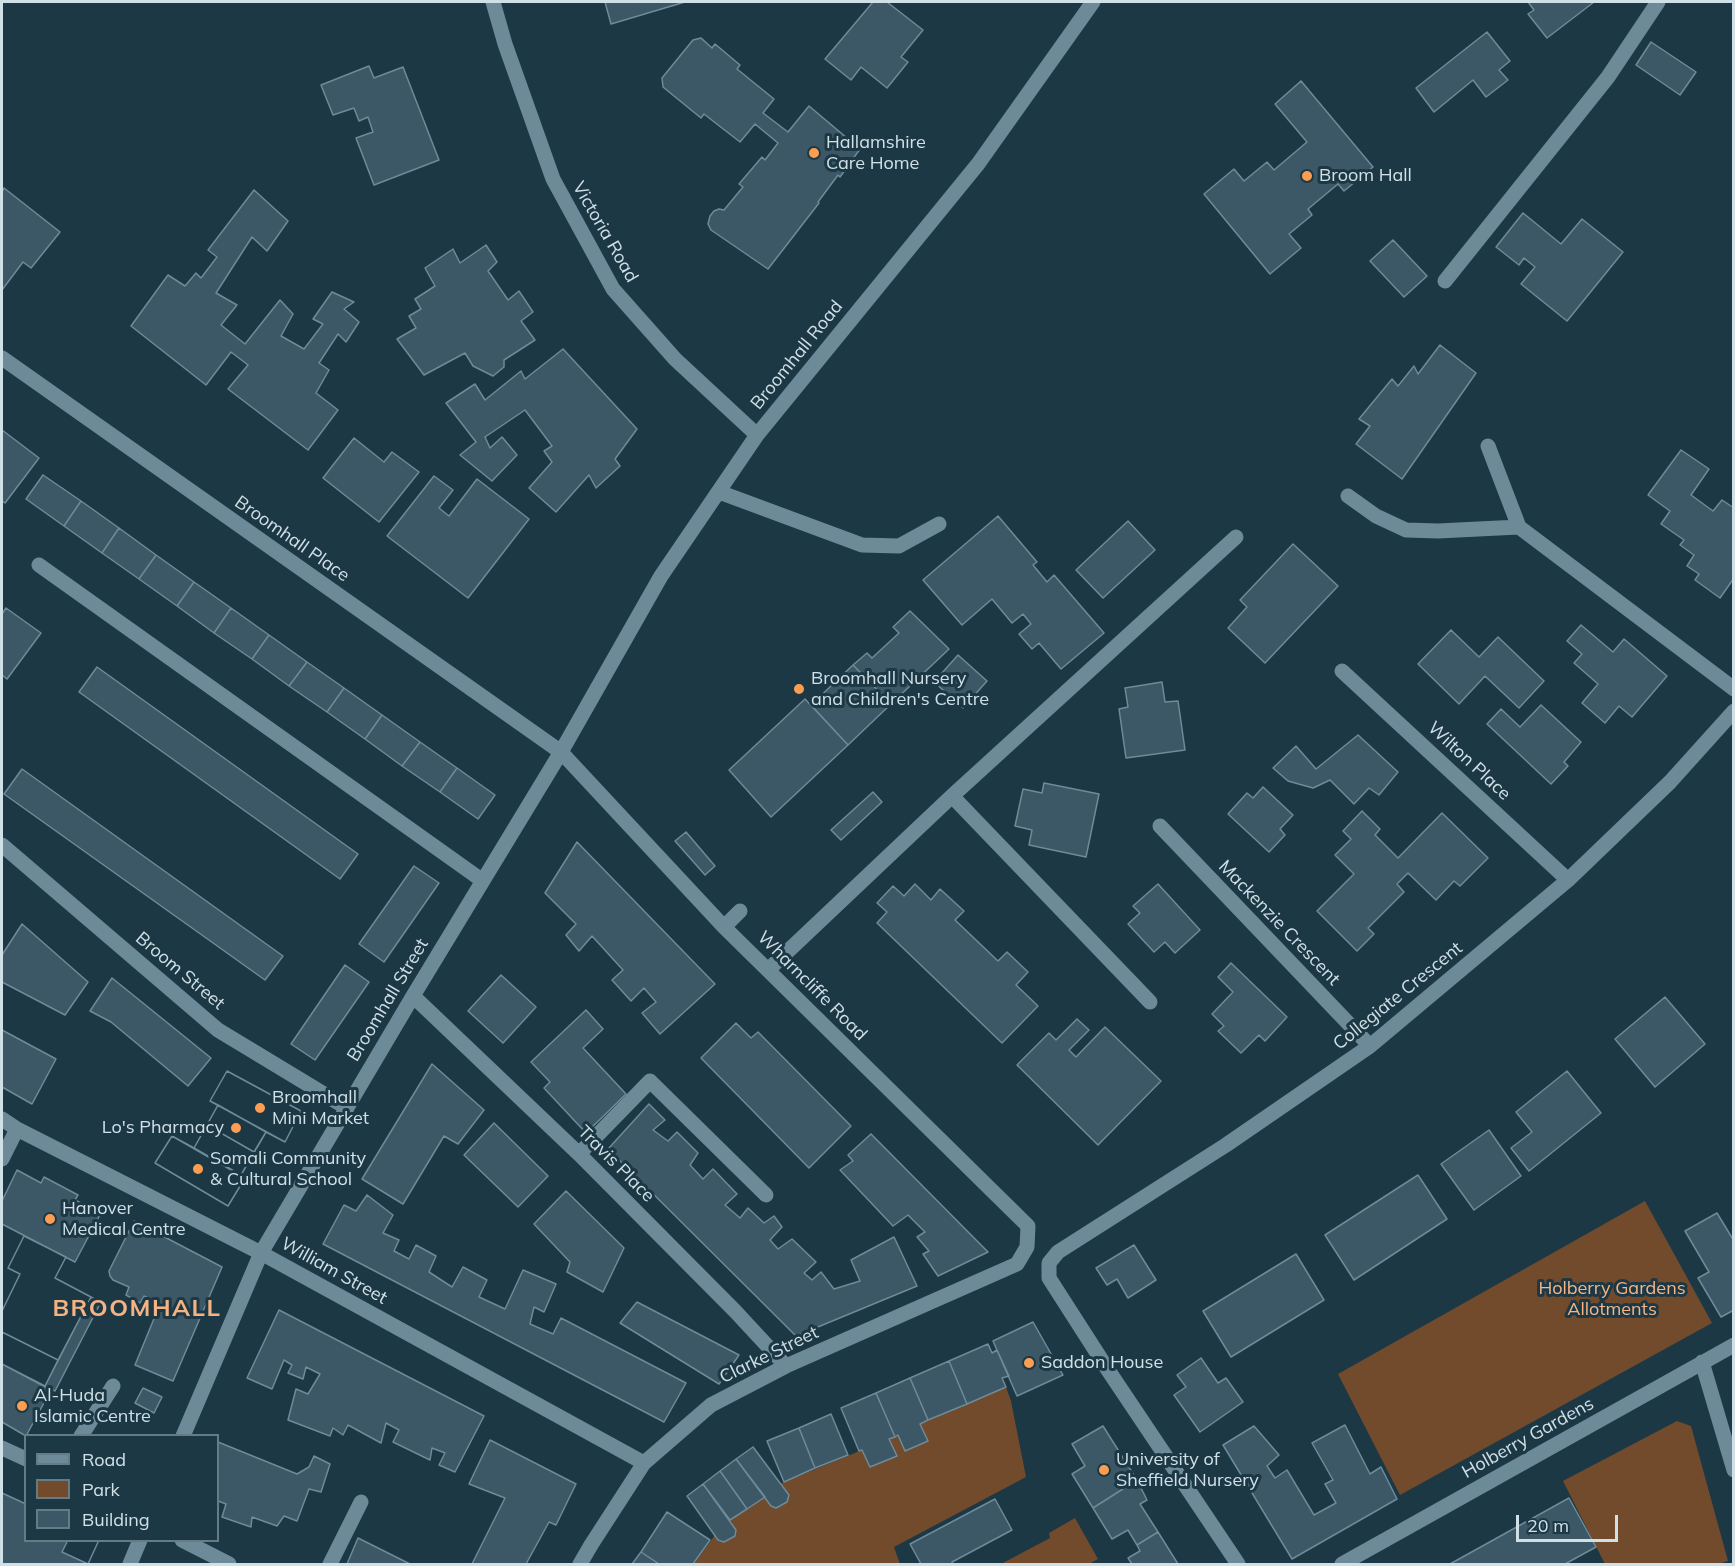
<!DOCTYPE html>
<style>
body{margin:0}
#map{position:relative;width:1735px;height:1566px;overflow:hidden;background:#1d3845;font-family:Mulish,sans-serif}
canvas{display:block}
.frame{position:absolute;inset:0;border:3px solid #d0e0e7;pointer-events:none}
.legend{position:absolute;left:24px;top:1434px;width:195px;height:108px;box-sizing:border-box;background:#1d3845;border:2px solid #657b86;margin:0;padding:8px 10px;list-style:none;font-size:18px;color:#d0e0e7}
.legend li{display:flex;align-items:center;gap:12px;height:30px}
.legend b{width:30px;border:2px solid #657b86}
.scale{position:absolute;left:1516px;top:1515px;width:102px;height:27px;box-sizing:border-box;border:3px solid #d0e0e7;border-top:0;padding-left:8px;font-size:18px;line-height:21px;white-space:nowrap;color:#d0e0e7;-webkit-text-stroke:4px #1d3845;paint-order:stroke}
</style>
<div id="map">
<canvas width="1735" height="1566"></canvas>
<div class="frame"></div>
<ul class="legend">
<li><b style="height:8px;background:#6d8a99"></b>Road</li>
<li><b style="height:16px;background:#724a2c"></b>Park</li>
<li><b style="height:16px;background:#3c5765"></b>Building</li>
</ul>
<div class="scale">20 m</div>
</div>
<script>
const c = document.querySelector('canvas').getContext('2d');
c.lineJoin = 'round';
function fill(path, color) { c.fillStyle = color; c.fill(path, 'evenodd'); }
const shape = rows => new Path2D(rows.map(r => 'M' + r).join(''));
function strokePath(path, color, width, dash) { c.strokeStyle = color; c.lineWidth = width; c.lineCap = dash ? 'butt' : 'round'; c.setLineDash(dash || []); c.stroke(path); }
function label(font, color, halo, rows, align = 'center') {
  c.font = font + ' Mulish,sans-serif'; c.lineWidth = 6; c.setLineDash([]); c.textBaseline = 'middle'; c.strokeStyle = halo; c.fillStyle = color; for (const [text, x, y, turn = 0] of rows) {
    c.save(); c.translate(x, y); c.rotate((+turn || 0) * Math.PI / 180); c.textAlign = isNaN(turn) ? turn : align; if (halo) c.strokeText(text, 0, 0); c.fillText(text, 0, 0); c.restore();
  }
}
fill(shape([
 [1645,1201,1712,1323,1400,1495,1338,1374],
 [1006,1387,1011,1401,1026,1477,894,1547,900,1564,694,1564,715,1535,718,1540,724,1542,735,1536,736,1530,730,1520,765,1497,771,1506,776,1508,787,1502,789,1495,780,1484,784,1482,862,1450,870,1467,896,1456,889,1439,898,1435,905,1451,928,1441,920,1424],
 [1677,1421,1691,1426,1728,1561,1718,1564,1605,1564,1563,1481],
 [1075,1518,1098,1559,1089,1564,1001,1564,1050,1538,1049,1533]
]), '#724a2c');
const building = shape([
 [605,2,685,2,611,24,605,2],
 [873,2,887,2,923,30,901,57,908,62,887,88,861,67,851,80,825,59,873,2],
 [1528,2,1594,2,1547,38,1528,14,1534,10,1528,2],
 [1487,32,1510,61,1499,70,1508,80,1486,97,1473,80,1434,112,1416,88,1487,32],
 [701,38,712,48,715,44,740,65,737,69,774,99,763,113,788,132,809,106,860,149,840,177,838,175,818,202,819,203,768,269,711,230,708,224,710,216,714,211,719,209,724,210,743,187,739,184,762,157,765,160,778,143,755,124,740,142,704,114,701,118,663,87,662,78,693,40,701,38],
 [1651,42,1696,72,1680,95,1636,65,1651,42],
 [369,66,374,78,403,67,439,160,374,185,356,138,373,132,368,117,359,121,354,108,333,115,321,85,369,66],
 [1301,81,1373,167,1344,191,1338,184,1308,209,1312,215,1289,234,1301,248,1270,274,1204,194,1234,169,1244,181,1267,162,1274,170,1307,142,1275,104,1301,81],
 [4,188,60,232,31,268,23,262,2,290,2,192,4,188],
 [254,190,288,221,267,251,252,237,216,293,237,305,221,325,245,344,280,300,293,314,281,336,304,349,323,324,313,319,332,292,354,302,344,309,359,322,346,342,338,334,319,363,329,370,316,393,338,410,308,450,228,389,248,365,231,352,206,385,131,326,168,275,185,286,196,273,201,278,217,257,208,250,254,190],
 [1523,213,1561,244,1582,219,1623,252,1567,321,1521,284,1535,267,1524,258,1519,265,1496,247,1523,213],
 [1393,240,1427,276,1404,297,1370,261,1393,240],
 [486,245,497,262,488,271,508,300,519,291,533,312,521,321,535,340,504,360,504,367,493,376,473,366,465,353,424,375,397,339,416,328,409,316,421,309,415,299,435,286,425,268,453,249,460,263,486,245],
 [1440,345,1476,373,1402,479,1356,444,1370,426,1359,419,1392,379,1398,386,1414,366,1418,374,1440,345],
 [563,349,637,429,615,459,620,466,596,488,589,475,556,512,529,488,552,462,544,451,552,446,525,410,485,437,490,448,502,437,517,455,492,481,460,455,476,442,446,403,475,384,485,400,521,371,525,379,563,349],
 [2,430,39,458,5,503,2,501,2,430],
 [354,438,384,462,392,452,419,472,379,522,323,478,354,438],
 [1681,450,1709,469,1691,495,1713,511,1722,500,1734,508,1734,578,1720,598,1695,580,1699,574,1687,566,1694,555,1680,545,1684,540,1661,524,1670,511,1648,495,1681,450],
 [43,475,81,501,64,526,26,499,43,475],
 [434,476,453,490,439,508,449,516,477,479,529,519,468,598,387,536,434,476],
 [81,501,119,528,102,553,64,526,81,501],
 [998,516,1037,562,1033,565,1047,582,1054,575,1104,633,1061,669,1039,643,1032,649,1019,634,1031,624,1023,614,1012,623,992,599,962,625,923,580,998,516],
 [1128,521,1155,550,1103,598,1076,570,1128,521],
 [119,528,156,555,139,579,102,553,119,528],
 [1293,544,1338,586,1265,663,1228,628,1247,607,1240,600,1293,544],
 [156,555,194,582,177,606,139,579,156,555],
 [194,582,231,608,214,633,177,606,194,582],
 [6,608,41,633,7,679,2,675,2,614,6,608],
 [231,608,269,635,252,659,214,633,231,608],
 [910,611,949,649,891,704,853,665,867,653,872,658,899,633,893,627,910,611],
 [1581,625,1613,652,1624,639,1667,676,1632,717,1619,706,1605,723,1582,703,1598,684,1574,663,1582,654,1567,641,1581,625],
 [1451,630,1479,657,1498,637,1544,681,1519,708,1485,676,1459,704,1418,664,1451,630],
 [269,635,307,662,289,686,252,659,269,635],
 [958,655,987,681,963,708,934,682,958,655],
 [307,662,344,688,327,712,289,686,307,662],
 [853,665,891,704,848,745,811,705,853,665],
 [97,667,358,854,340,879,79,692,97,667],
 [1162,682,1165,702,1178,701,1185,750,1126,758,1119,709,1128,707,1125,688,1162,682],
 [344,688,382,715,365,739,327,712,344,688],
 [805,699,848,745,771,817,729,770,805,699],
 [1541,705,1581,742,1564,762,1568,766,1551,784,1487,724,1501,709,1520,727,1541,705],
 [382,715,420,742,402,766,365,739,382,715],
 [1358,735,1398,772,1379,795,1369,788,1354,804,1330,780,1313,788,1288,781,1273,768,1296,746,1316,769,1358,735],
 [420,742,457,768,440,792,402,766,420,742],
 [457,768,495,795,478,819,440,792,457,768],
 [22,769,283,956,265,980,4,794,22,769],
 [1044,783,1099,794,1086,857,1029,845,1032,830,1015,826,1023,789,1042,793,1044,783],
 [1263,787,1293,815,1280,829,1285,835,1269,852,1228,814,1247,793,1253,798,1263,787],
 [873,792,882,802,841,840,831,830,873,792],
 [1362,811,1380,829,1375,835,1398,858,1442,813,1488,858,1460,886,1454,881,1436,900,1408,873,1397,884,1404,892,1368,928,1374,934,1357,951,1317,911,1354,874,1335,855,1351,839,1343,831,1362,811],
 [686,832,715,866,705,875,675,841,686,832],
 [577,842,715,984,660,1034,642,1013,656,1002,644,988,631,1001,612,980,623,970,592,936,579,951,566,935,576,924,545,893,577,842],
 [414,866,439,883,384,962,359,944,414,866],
 [915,884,931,900,940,889,964,911,955,920,998,961,1007,952,1028,972,1016,985,1038,1006,1002,1043,877,923,887,912,877,903,893,886,904,896,915,884],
 [1158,884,1200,930,1175,953,1165,942,1154,952,1128,924,1140,913,1133,906,1158,884],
 [22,924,88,982,65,1015,2,982,2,955,22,924],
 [1231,963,1287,1017,1265,1041,1259,1035,1241,1053,1218,1031,1224,1026,1212,1014,1233,992,1218,977,1231,963],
 [345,965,369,982,315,1060,291,1044,345,965],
 [501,975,536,1007,503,1043,468,1011,501,975],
 [112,978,211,1058,188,1086,111,1022,90,1011,112,978],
 [1665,997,1705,1044,1655,1087,1615,1039,1665,997],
 [586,1010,603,1029,583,1048,626,1094,586,1133,544,1088,550,1082,531,1062,586,1010],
 [1077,1019,1089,1030,1069,1050,1076,1057,1105,1027,1161,1081,1098,1145,1017,1065,1049,1033,1056,1040,1077,1019],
 [736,1023,751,1038,758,1032,851,1126,809,1168,701,1058,736,1023],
 [2,1030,56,1059,32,1104,2,1087,2,1030],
 [432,1064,484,1110,458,1144,444,1136,403,1204,362,1179,432,1064],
 [227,1071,301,1111,285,1142,266,1132,241,1175,245,1178,228,1206,155,1163,172,1136,194,1148,218,1105,210,1101,227,1071],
 [227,1071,301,1111,285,1142,210,1101,227,1071],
 [1567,1071,1601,1113,1529,1171,1511,1148,1532,1132,1516,1112,1567,1071],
 [649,1104,665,1120,653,1130,668,1141,677,1132,698,1153,690,1165,703,1179,713,1169,737,1194,725,1205,740,1218,748,1208,764,1223,774,1216,782,1227,770,1240,778,1249,792,1239,816,1262,804,1273,812,1280,821,1272,834,1289,860,1281,851,1260,894,1237,917,1286,796,1336,608,1149,649,1104],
 [218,1105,266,1132,254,1152,207,1125,218,1105],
 [494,1123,548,1176,518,1207,464,1155,494,1123],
 [207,1125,254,1152,241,1175,194,1148,207,1125],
 [1489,1130,1521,1176,1474,1210,1441,1164,1489,1130],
 [871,1134,988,1252,938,1276,923,1254,929,1251,917,1237,925,1232,908,1215,893,1226,840,1170,853,1161,848,1155,871,1134],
 [172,1136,245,1178,228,1206,155,1163,172,1136],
 [17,1170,41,1183,44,1177,78,1195,75,1200,101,1213,75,1262,2,1224,2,1201,17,1170],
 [1418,1175,1447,1219,1354,1280,1325,1235,1418,1175],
 [566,1191,624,1248,603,1292,567,1272,570,1262,534,1224,566,1191],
 [367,1195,393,1215,383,1233,399,1240,394,1251,409,1259,416,1245,436,1256,429,1272,452,1287,463,1267,487,1280,479,1297,505,1309,523,1270,556,1284,544,1312,534,1307,530,1324,553,1334,561,1318,686,1383,664,1422,323,1244,344,1205,356,1211,367,1195],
 [1717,1213,1734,1241,1734,1310,1721,1317,1698,1278,1709,1272,1685,1231,1717,1213],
 [134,1221,222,1267,173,1381,135,1365,160,1304,144,1296,140,1303,126,1295,129,1287,113,1280,110,1276,109,1271,134,1221],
 [24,1236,66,1257,55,1278,91,1297,45,1386,2,1364,2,1311,20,1274,8,1268,24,1236],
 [24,1236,66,1257,55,1278,91,1297,58,1360,2,1332,2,1311,20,1274,8,1268,24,1236],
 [1134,1245,1156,1280,1128,1298,1117,1279,1107,1285,1096,1268,1134,1245],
 [1296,1254,1324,1300,1231,1357,1203,1311,1296,1254],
 [91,1297,101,1302,55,1391,45,1386,91,1297],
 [637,1302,739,1355,719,1384,620,1323,637,1302],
 [279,1310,484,1416,455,1472,439,1465,445,1453,432,1448,430,1460,393,1442,399,1430,386,1423,381,1443,348,1425,343,1435,333,1428,330,1436,288,1420,296,1389,308,1394,320,1374,306,1367,303,1379,288,1373,292,1365,284,1360,272,1389,247,1378,279,1310],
 [1033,1322,1063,1375,1017,1396,993,1341,1033,1322],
 [2,1332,58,1360,45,1386,2,1364,2,1332],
 [988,1344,992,1353,997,1350,1009,1376,1002,1378,1006,1387,967,1404,949,1361,988,1344],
 [1201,1358,1218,1383,1226,1378,1243,1402,1200,1432,1174,1395,1186,1387,1177,1375,1201,1358],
 [949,1361,967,1404,928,1420,910,1378,949,1361],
 [2,1364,51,1390,26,1436,2,1422,2,1364],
 [910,1378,928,1420,920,1424,928,1441,905,1451,898,1435,895,1437,876,1393,910,1378],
 [143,1388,162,1397,154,1413,135,1403,143,1388],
 [876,1393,895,1437,889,1439,897,1456,870,1467,862,1450,859,1451,841,1408,876,1393],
 [831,1414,848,1455,815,1468,799,1428,831,1414],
 [1345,1425,1370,1474,1381,1467,1397,1499,1292,1559,1223,1445,1254,1426,1279,1455,1267,1466,1275,1478,1287,1470,1314,1515,1336,1503,1325,1484,1333,1480,1312,1443,1345,1425],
 [1103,1426,1137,1480,1093,1508,1072,1474,1085,1466,1072,1444,1103,1426],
 [799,1428,815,1468,784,1482,767,1441,799,1428],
 [490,1440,576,1484,556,1525,549,1522,526,1564,472,1564,505,1498,469,1484,490,1440],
 [218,1442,297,1474,309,1467,314,1456,330,1464,321,1492,309,1489,297,1521,284,1516,277,1526,252,1517,251,1527,222,1517,226,1504,218,1501,218,1442],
 [753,1447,789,1495,787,1502,776,1508,771,1506,736,1459,753,1447],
 [736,1459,765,1497,747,1509,720,1471,736,1459],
 [720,1471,747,1509,730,1520,703,1484,720,1471],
 [1137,1480,1147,1500,1140,1504,1158,1532,1137,1545,1128,1530,1112,1539,1093,1508,1137,1480],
 [703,1484,736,1530,735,1536,724,1542,718,1540,687,1496,703,1484],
 [2,1493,26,1504,26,1540,99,1540,88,1564,2,1564,2,1493],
 [1569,1498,1596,1547,1565,1564,1450,1564,1569,1498],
 [995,1499,1012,1530,952,1562,953,1564,921,1564,910,1544,995,1499],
 [667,1512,710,1540,693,1564,659,1564,641,1552,667,1512],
 [1158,1532,1178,1564,1132,1564,1128,1558,1140,1551,1137,1545,1158,1532],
 [358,1538,410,1564,347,1564,358,1538],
 [68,1540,99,1540,88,1564,62,1552,68,1540],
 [641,1552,659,1564,632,1564,641,1552]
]);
fill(building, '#3c5765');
strokePath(building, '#6e8b9a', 1.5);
strokePath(shape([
 [493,2,505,44,553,179,613,289,675,359,757,435],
 [1445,281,1608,77,1658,2],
 [2,358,561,752,724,927,1028,1226,1027,1247,1017,1264,786,1366,711,1405,644,1463,591,1545,580,1564],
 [1488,446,1519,527],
 [719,492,862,545,899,546,939,524],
 [1348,496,1376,516,1406,530,1438,531,1519,527,1734,689],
 [39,565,483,881],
 [1342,671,1568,880],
 [952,796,1150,1002],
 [1160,826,1370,1046],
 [2,845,218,1030,347,1108],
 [724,927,740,911],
 [768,970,952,796,1236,537],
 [413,996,579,1154,735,1311,786,1366],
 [2,1119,17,1129,261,1253,644,1463],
 [579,1154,650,1081,766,1195],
 [2,1159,17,1129],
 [1702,1362,1734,1470],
 [81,1436,113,1386],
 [183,1436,261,1253,413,996,561,752,661,576,757,435,978,164,1093,2],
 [2,1448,26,1459],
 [182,1540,229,1564],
 [130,1564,140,1540],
 [330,1564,361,1502],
 [1238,1564,1108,1370,1049,1278,1049,1263,1058,1252,1226,1145,1370,1046,1568,880,1670,782,1734,711],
 [1342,1564,1734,1345]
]), '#6d8a99', 15);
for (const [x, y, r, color] of [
 [814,153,6,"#fc9e52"],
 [1307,176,6,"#fc9e52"],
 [799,689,6,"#fc9e52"],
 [260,1108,6,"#fc9e52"],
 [236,1128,6,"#fc9e52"],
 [198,1169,6,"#fc9e52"],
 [50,1219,6,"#fc9e52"],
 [1029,1363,6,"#fc9e52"],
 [22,1406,6,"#fc9e52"],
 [1104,1470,6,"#fc9e52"]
]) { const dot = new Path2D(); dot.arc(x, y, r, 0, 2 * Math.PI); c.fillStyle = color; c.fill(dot); strokePath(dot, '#1d3845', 2); }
label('18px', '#d0e0e7', '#1d3845', [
 ["Hallamshire",826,143],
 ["Care Home",826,164],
 ["Broom Hall",1319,176],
 ["Broomhall Nursery",811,679],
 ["and Children's Centre",811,700],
 ["Broomhall",272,1098],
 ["Mini Market",272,1119],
 ["Lo's Pharmacy",224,1128,"right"],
 ["Somali Community",210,1159],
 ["& Cultural School",210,1180],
 ["Hanover",62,1209],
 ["Medical Centre",62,1230],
 ["Saddon House",1041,1363],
 ["Al-Huda",34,1396],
 ["Islamic Centre",34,1417],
 ["University of",1116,1460],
 ["Sheffield Nursery",1116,1481]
], 'left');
label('18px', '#d0e0e7', '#1d3845', [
 ["Victoria Road",605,232,60],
 ["Broomhall Road",797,355,-51],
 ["Broomhall Place",292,539,35],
 ["Wilton Place",1469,761,43],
 ["Mackenzie Crescent",1279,923,46],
 ["Broom Street",180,971,40],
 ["Wharncliffe Road",812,986,45],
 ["Collegiate Crescent",1398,996,-39],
 ["Broomhall Street",388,1000,-59],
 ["Travis Place",616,1164,45],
 ["William Street",334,1271,29],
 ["Clarke Street",769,1355,-26],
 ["Holberry Gardens",1528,1438,-29]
]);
label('18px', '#f5b587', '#1d3845', [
 ["Holberry Gardens",1612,1289],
 ["Allotments",1612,1310]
]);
c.letterSpacing = '1.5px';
label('bold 24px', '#f5b383', '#1d3845', [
 ["BROOMHALL",137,1309]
]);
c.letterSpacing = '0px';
</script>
